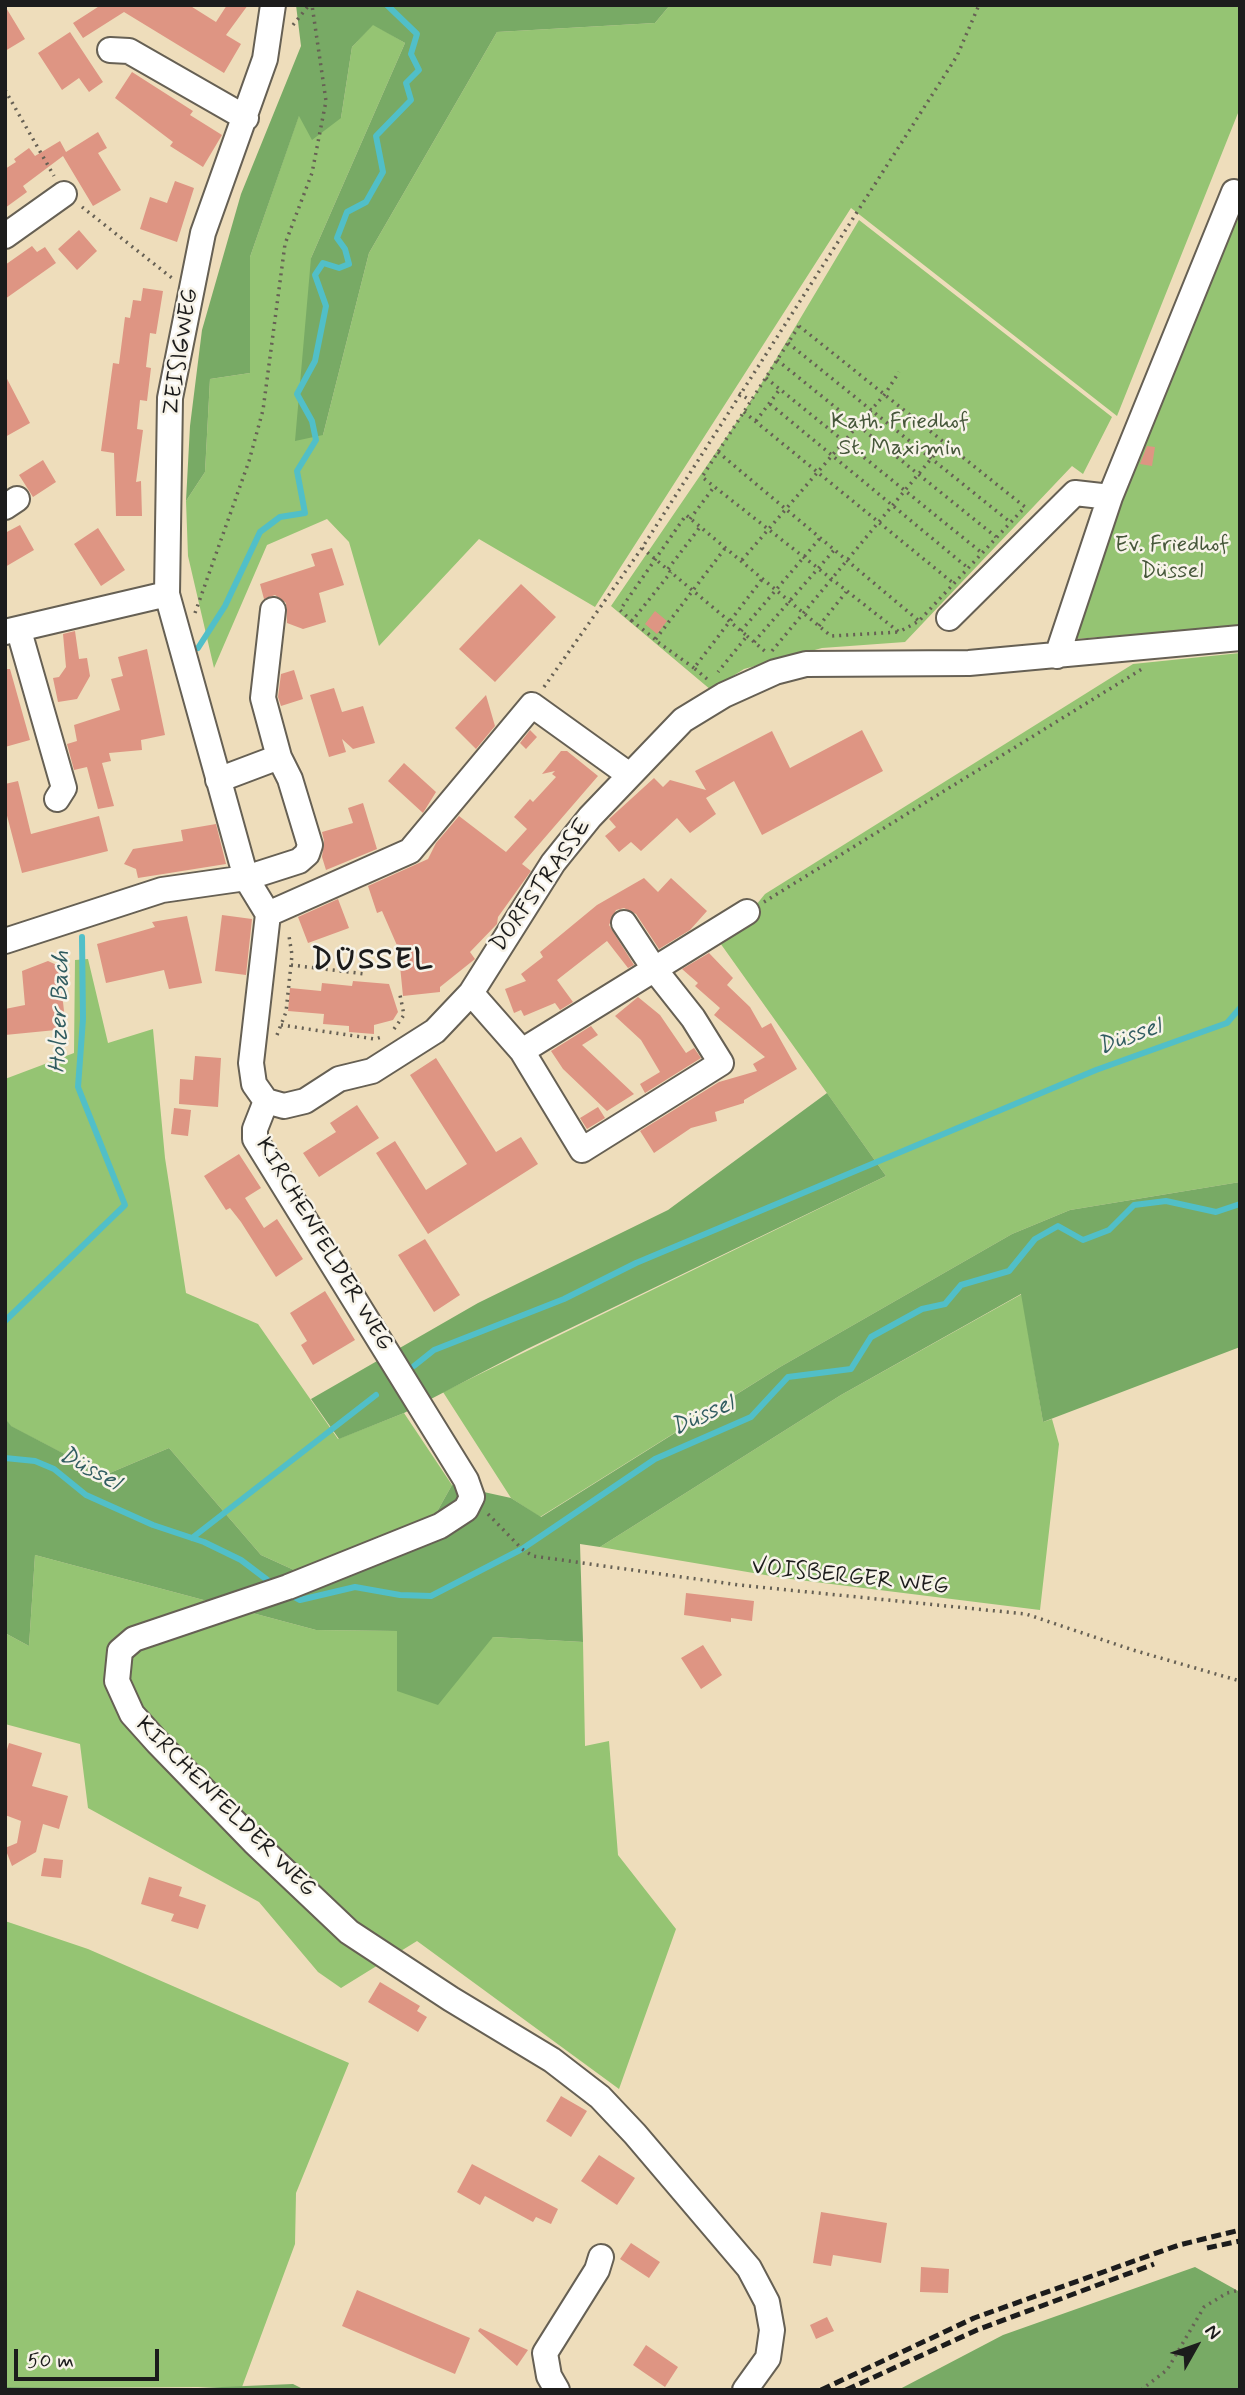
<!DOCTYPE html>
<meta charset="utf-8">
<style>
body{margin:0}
#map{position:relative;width:1245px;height:2395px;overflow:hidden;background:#edb;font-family:Mynerve,sans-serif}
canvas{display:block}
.frame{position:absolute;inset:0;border:7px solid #1c1c1c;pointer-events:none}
.north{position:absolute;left:1161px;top:2311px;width:70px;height:70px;-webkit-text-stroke:5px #f7f3e8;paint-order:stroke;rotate:50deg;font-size:19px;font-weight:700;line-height:28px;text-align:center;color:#1c1c1c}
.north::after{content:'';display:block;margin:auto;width:24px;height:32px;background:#1c1c1c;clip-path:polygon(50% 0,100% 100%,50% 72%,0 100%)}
.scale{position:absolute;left:14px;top:2349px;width:145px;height:32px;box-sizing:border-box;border:4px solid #1c1c1c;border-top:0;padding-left:9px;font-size:21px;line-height:24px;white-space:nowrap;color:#1c1c1c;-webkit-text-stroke:5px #f7f3e8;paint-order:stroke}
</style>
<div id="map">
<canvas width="1245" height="2395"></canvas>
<div class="frame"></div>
<div class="north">N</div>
<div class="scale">50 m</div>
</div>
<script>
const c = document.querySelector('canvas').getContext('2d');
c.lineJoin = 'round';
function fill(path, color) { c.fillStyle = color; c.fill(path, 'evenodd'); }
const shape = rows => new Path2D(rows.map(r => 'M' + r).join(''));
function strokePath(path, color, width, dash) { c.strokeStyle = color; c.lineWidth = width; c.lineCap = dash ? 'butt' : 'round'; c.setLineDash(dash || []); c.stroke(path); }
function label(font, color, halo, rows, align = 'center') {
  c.font = font + ' Mynerve,sans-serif'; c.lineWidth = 5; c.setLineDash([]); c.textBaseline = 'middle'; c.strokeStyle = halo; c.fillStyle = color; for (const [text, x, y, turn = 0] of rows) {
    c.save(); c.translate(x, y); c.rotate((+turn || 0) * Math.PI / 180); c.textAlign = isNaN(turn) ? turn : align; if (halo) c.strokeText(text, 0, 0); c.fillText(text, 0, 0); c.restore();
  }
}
fill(shape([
 [670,5,1240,5,1240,108,1117,416,851,208,595,607,479,539,379,646,349,542,327,519,267,545,214,668,188,556,186,501,205,472,210,379,250,373,250,257,299,115,341,118,352,47,373,24,405,43,311,258,323,435,369,253,497,32,655,23],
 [1240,198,1240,626,1075,639,1136,448],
 [859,220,1112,417,1083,474,1072,466,905,642,822,648,744,669,711,690,611,606,751,401],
 [1240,653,1240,1182,1070,1210,1012,1234,780,1367,540,1517,511,1498,443,1392,886,1176,713,933,752,910,765,894,1133,664],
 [88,959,108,1043,153,1029,165,1158,186,1293,258,1324,338,1439,404,1413,452,1485,434,1517,327,1585,261,1555,169,1448,105,1475,10,1426,5,1418,5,1079,74,1053,75,960],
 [1022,1294,1043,1422,1052,1419,1059,1444,1040,1610,783,1578,600,1547,841,1395],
 [35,1555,316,1630,397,1631,398,1691,493,1637,583,1642,585,1746,609,1741,618,1855,676,1929,619,2089,417,1941,341,1988,318,1972,259,1902,88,1808,80,1744,5,1724,5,1633,29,1646],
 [5,1921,88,1949,349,2063,296,2193,295,2244,242,2387,5,2387]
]), '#95c473');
fill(shape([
 [296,5,670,5,655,23,497,32,369,253,323,435,295,441,311,258,405,43,373,25,352,47,341,118,312,140,299,116,250,257,250,373,210,379,205,472,186,501,190,426,202,330,241,194,301,46],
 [827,1093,886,1176,527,1349,404,1413,339,1439,311,1399,478,1303,668,1210],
 [1240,1182,1240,1347,1043,1422,1021,1294,841,1395,600,1547,580,1544,583,1642,493,1637,438,1705,397,1691,397,1631,316,1630,35,1555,29,1646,5,1633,5,1418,11,1426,105,1475,169,1448,261,1555,327,1585,434,1517,452,1485,511,1498,541,1517,780,1367,1012,1234,1070,1210],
 [1195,2267,1240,2292,1240,2390,898,2390,1003,2335],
 [293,2384,305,2390,5,2390,5,2387,198,2388]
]), '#78aa65');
strokePath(shape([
 [198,648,225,606,260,532,280,517,305,513,297,471,316,440,312,421,297,394,315,361,326,306,315,275,323,263,339,268,349,264,345,249,337,238,347,212,366,202,383,172,376,136,411,100,406,83,419,70,411,54,417,34,387,5],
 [5,1321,125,1205,78,1087,83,1019,82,937],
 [414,1366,434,1350,564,1299,636,1263,1096,1070,1227,1023,1240,1008],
 [5,1458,35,1461,54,1469,86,1495,153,1525,204,1542,241,1560,274,1585],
 [192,1538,376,1395],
 [289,1594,300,1600,355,1587,400,1595,431,1596,522,1549,655,1459,751,1417,788,1377,851,1369,871,1337,922,1309,945,1304,961,1285,1009,1271,1035,1239,1058,1226,1083,1240,1109,1230,1134,1205,1166,1201,1216,1212,1240,1204]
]), '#51bfc8', 6);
fill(shape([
 [101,5,189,5,216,22,227,5,248,5,226,35,241,44,224,73,124,12,83,38,73,23],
 [5,6,25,39,5,51],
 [70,32,103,82,89,92,79,78,62,90,38,53],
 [132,72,193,111,190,115,222,135,203,167,170,146,173,142,115,98],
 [98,132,107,148,98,153,121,190,93,206,63,156,23,186,27,192,5,208,5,169,16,162,14,159,29,148,35,156,60,141,66,152],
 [175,181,194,188,177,242,140,229,150,197,167,203],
 [79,230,97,251,77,270,58,249],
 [32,246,37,252,45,247,56,263,5,299,5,265],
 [143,288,163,291,156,334,150,333,146,367,151,368,147,401,140,400,137,429,143,430,136,482,141,481,142,516,116,516,114,453,101,451,113,363,119,364,125,317,130,318,133,300,141,301],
 [5,375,30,423,5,437],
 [1147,446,1155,447,1152,466,1140,464],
 [43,460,56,482,33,497,19,475],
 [20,525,34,550,5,567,5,533],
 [98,528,125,570,101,586,74,544],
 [332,548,344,585,319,593,326,622,303,629,287,623,286,603,275,595,264,599,260,584,315,566,311,554],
 [521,584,556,617,495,682,459,649],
 [655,611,667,621,657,634,645,624],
 [75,631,79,659,87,658,90,676,77,699,58,702,53,678,59,677,66,667,63,634],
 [147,649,165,735,141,740,142,750,109,753,111,761,102,763,114,806,98,809,87,767,74,770,67,744,77,741,74,725,120,710,111,679,123,676,118,657],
 [5,669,10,669,30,740,5,747],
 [294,670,303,699,281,706,278,697,281,674],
 [334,688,342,712,363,706,375,743,353,749,342,739,346,752,329,757,310,695],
 [486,695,495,726,476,749,455,728],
 [530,730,537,737,526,749,520,743],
 [862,730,883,771,762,835,734,781,706,798,716,814,690,833,677,818,641,851,631,842,619,852,605,836,616,827,609,819,654,778,663,787,670,780,706,790,695,771,772,731,790,768],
 [561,751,567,751,598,776,522,864,531,871,498,917,497,924,470,952,475,959,440,987,440,992,403,996,400,966,406,966,382,911,377,913,368,886,428,859,436,843,459,816,506,852,527,829,514,817,530,799,533,802,556,777,552,774,555,771,542,774],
 [404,763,436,792,423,813,388,781],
 [18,781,31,834,99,816,108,851,22,873,5,808,5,784],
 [363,803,377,849,326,870,322,857,324,841,322,832,353,823,348,808],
 [216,824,226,864,138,878,136,869,124,864,133,849,183,841,181,830],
 [644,878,658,892,671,878,707,911,690,930,659,949,636,914,624,908,616,910,609,925,634,965,628,968,607,941,557,980,573,1002,560,1010,555,1003,524,1016,521,1010,514,1013,505,989,526,981,521,974,543,957,540,952,597,905],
 [338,899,349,928,308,943,298,917],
 [222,915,252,919,246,975,215,971],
 [187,916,202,983,169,989,164,970,106,983,97,944,155,927,152,922],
 [709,953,733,978,727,985,750,1007,762,1028,771,1023,797,1069,744,1100,744,1103,715,1112,717,1121,691,1128,654,1153,640,1131,719,1082,757,1071,753,1064,765,1057,714,1015,720,1008,695,986,698,983,682,969],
 [48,961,59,966,66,1029,5,1035,5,1009,25,1005,22,971],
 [353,981,389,984,398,1012,393,1020,374,1025,374,1034,349,1032,349,1026,323,1024,324,1014,288,1011,290,988,321,991,322,983,352,986],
 [638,997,660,1015,686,1053,694,1048,701,1058,645,1093,640,1084,660,1072,641,1040,615,1016],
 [591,1026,598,1035,582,1045,634,1094,607,1111,563,1069,551,1051],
 [195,1056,221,1058,218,1107,179,1104,180,1079,193,1080],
 [436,1058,496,1152,521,1137,538,1164,428,1234,376,1153,395,1141,426,1190,467,1164,410,1075],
 [357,1105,379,1138,319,1177,303,1153,336,1132,330,1123],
 [598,1107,605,1118,587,1129,580,1118],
 [174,1108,191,1110,188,1136,171,1134],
 [239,1154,261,1188,245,1198,264,1228,277,1219,303,1259,276,1277,241,1222,230,1208,226,1210,204,1176],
 [425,1239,460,1295,434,1312,398,1255],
 [325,1291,355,1340,313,1365,301,1345,307,1341,290,1313],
 [686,1593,754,1601,752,1621,731,1618,731,1622,684,1615],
 [703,1645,722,1675,701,1689,681,1658],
 [9,1743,42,1753,32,1786,68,1796,59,1829,43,1824,36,1852,12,1866,5,1848,17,1843,21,1821,5,1815,5,1756],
 [44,1858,63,1860,61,1878,41,1876],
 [149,1877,182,1887,179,1896,206,1905,198,1929,171,1921,174,1914,141,1904],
 [380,1982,420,2006,417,2011,427,2017,418,2032,368,2002],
 [561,2096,587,2111,571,2137,546,2121],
 [599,2155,635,2178,617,2205,581,2181],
 [472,2164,558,2209,551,2224,536,2217,533,2222,485,2196,480,2205,457,2192],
 [821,2212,887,2223,881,2263,833,2255,831,2266,813,2263],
 [631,2243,660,2262,649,2278,620,2259],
 [921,2267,949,2269,948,2293,920,2292],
 [357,2290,470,2338,455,2374,342,2326],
 [827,2317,834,2331,816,2339,810,2325],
 [480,2328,528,2350,517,2366,478,2331],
 [646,2345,678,2367,665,2387,633,2365]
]), '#de9583');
const minor = shape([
 [273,5,265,59,203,233,170,398,167,594,246,878,268,914,251,1063,254,1084,266,1101,284,1106,305,1101,339,1079,372,1071,435,1031,471,993,553,863,590,817,683,720,724,695,775,672,806,664,969,663,1240,638],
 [110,50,129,51,246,118],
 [5,236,64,194],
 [5,507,17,499],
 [949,618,1075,493,1110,497],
 [19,631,64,788,57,799],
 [5,632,167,594],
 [1057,656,1110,497,1234,192],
 [218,780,279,757,263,698,273,610],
 [268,914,410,851,532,705,628,774],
 [5,941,162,890,246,878,299,861,307,854,310,845,290,779,279,757],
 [471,993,522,1051,582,1150,721,1063,693,1018,655,970,624,923],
 [522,1051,747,912],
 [266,1101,255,1129,255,1139,466,1480,472,1497,466,1509,440,1526,288,1587,134,1639,120,1651,117,1681,132,1714,158,1743,254,1842,349,1932,451,1999,552,2060,600,2097,635,2134,749,2268,767,2302,772,2330,768,2358,745,2390],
 [557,2390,549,2376,545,2353,597,2270,601,2257]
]);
strokePath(minor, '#666054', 28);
strokePath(shape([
 [293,25,309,5],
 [5,90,54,176],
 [82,207,172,278],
 [799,326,1025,507,919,621,899,632,702,477,799,326],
 [788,343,1010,522],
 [777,360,996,537],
 [766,378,982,553],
 [739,393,751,401],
 [770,404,968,568],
 [744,412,953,583],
 [756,421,780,389],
 [718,452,919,621],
 [690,519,714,487],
 [642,548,747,636,718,672],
 [742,560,885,394,899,372],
 [668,569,700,527],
 [195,613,249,461,263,410,285,244,312,173,326,101,312,5],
 [632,621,620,610,686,515,831,636,899,632],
 [819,626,846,592],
 [741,631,821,537],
 [747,636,767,653],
 [655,639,632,621,671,572],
 [754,642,835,549],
 [772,651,945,442],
 [694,668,655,640,726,547],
 [707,679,694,668,763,578],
 [544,687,642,548,957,56,979,5],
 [764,902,1142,669],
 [291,965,365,974],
 [281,1025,375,1039,382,1037],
 [394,1029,404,1015,400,995],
 [277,1035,286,1012,292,955,289,936],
 [488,1514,522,1549,533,1556,739,1585,1026,1614,1133,1650,1240,1681],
 [1141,2390,1167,2370,1204,2307,1227,2293,1240,2290]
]), '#666054', 3.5, [2, 5]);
strokePath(minor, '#fff', 24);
strokePath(shape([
 [1207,2248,1240,2241],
 [821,2390,974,2318,1179,2245,1240,2230],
 [846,2390,977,2330,1154,2264]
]), '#1c1c1c', 5, [10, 5]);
label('23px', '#1c1c1c', '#f7f3e8', [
 ["ZEISIGWEG",182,352,-81],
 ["DORFSTRASSE",542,886,-55],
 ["KIRCHENFELDER WEG",323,1245,59],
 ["VOISBERGER WEG",850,1578,6],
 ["KIRCHENFELDER WEG",225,1808,45]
]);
label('23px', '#46573a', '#f7f3e8', [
 ["Kath. Friedhof",900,423],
 ["St. Maximin",900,449],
 ["Ev. Friedhof",1172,546],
 ["Düssel",1172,572]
]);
label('italic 24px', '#315d61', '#f7f3e8', [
 ["Holzer Bach",61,1012,-88],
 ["Düssel",1130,1038,-20],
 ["Düssel",703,1417,-24],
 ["Düssel",89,1470,29]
]);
c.letterSpacing = '2px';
label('bold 30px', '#1c1c1c', '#f7f3e8', [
 ["DÜSSEL",373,962]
]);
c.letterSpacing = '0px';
</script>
